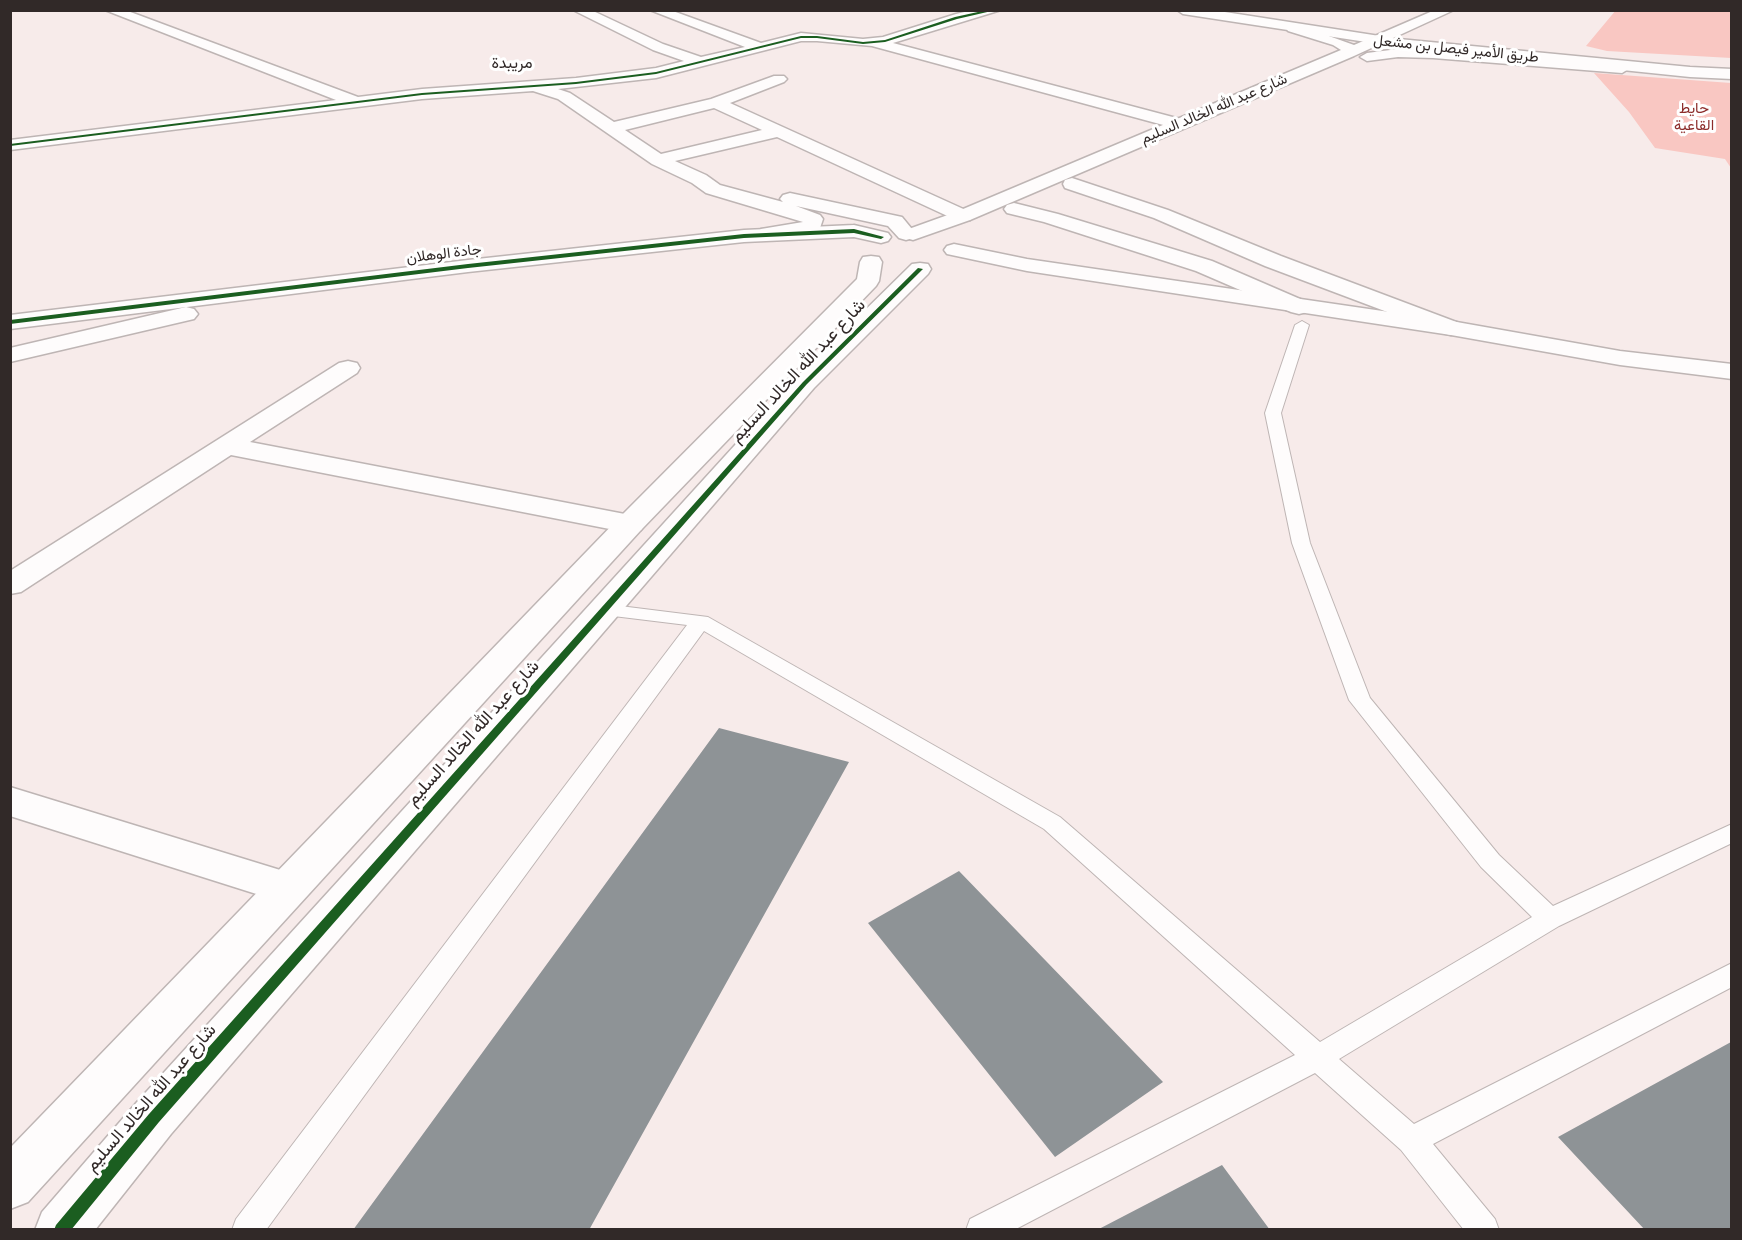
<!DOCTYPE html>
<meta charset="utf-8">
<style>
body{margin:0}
#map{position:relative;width:1742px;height:1240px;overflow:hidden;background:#f7ebea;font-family:"PT Sans Narrow",sans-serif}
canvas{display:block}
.frame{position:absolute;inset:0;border:12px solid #312928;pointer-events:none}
</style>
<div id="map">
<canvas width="1742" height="1240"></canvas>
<div class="frame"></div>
</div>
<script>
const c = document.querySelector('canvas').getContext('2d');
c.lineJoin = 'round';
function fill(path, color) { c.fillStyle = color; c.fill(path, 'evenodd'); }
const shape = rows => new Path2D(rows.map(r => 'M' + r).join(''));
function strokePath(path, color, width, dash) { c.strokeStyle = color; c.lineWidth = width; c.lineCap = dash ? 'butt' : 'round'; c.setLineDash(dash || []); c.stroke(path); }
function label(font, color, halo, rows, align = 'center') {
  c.font = font + ' "PT Sans Narrow",Vazirmatn,sans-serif'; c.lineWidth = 6; c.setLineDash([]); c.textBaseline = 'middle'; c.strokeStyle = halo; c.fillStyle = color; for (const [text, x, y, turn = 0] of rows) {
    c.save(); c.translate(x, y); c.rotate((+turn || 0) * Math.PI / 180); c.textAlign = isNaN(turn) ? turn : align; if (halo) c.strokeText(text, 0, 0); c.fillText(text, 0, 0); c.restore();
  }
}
fill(shape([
 [1616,10,1731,11,1731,58,1607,51,1586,46],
 [1594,73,1731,83,1731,168,1725,159,1655,148,1629,112]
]), '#f9c7c2');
fill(shape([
 [719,728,849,762,589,1230,353,1230],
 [959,871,1163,1082,1055,1157,868,923],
 [1731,1042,1731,1230,1645,1230,1558,1137],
 [1222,1165,1270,1230,1097,1230]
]), '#8e9396');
const lane = shape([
 [1302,321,1309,325,1281,413,1310,543,1370,698,1499,855,1553,906,1732,824,1732,843,1559,926,1339,1059,1414,1124,1732,963,1732,987,1433,1144,1495,1219,1499,1230,1464,1230,1401,1150,1315,1073,1014,1230,966,1230,970,1219,1295,1055,1044,829,704,631,266,1230,232,1230,236,1219,687,625,597,614,594,610,597,606,604,604,708,617,1060,817,1320,1042,1532,917,1481,867,1349,700,1292,543,1265,413,1295,325,1302,321]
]);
const street = shape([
 [105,10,125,10,358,97,422,89,576,78,656,68,684,61,653,50,573,10,591,10,663,44,701,57,745,47,650,10,670,10,761,43,801,33,863,39,883,37,956,14,973,10,1001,10,893,43,1184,120,1186,124,1178,129,872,46,817,41,801,41,656,78,558,89,570,93,614,122,711,99,774,76,784,76,787,79,784,82,730,103,970,212,973,216,970,220,956,220,777,137,675,161,706,175,720,185,783,202,780,199,783,195,790,193,902,217,916,234,913,238,906,240,899,238,888,226,796,206,820,215,823,219,819,231,768,239,761,237,758,233,761,229,803,222,706,193,692,183,652,164,558,99,533,91,422,99,10,150,10,140,336,100,105,10],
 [714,108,762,130,661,154,625,130,714,108],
 [1072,178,1168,210,1281,256,1459,323,1463,328,1459,333,1451,335,1443,333,1265,266,1154,218,1065,188,1063,184,1065,180,1072,178],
 [1014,203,1058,214,1212,261,1307,302,1310,307,1307,312,1299,314,1291,312,1196,271,1044,222,1007,213,1004,209,1007,205,1014,203],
 [186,307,194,309,198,314,194,319,10,362,10,348,186,307],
 [348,361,357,363,360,368,357,373,250,442,630,515,641,518,645,524,641,530,630,533,231,455,21,592,10,594,10,571,339,363,348,361],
 [10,787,303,877,309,888,303,899,288,904,10,816,10,787]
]);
const secondary = shape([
 [1435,10,1454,10,1354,56,970,220,913,240,906,238,903,234,906,230,956,212,1341,50,1333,45,1288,31,1286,28,1288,25,1298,25,1354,45,1435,10],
 [1398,49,1622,63,1630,68,1622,73,1433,58,1398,57,1367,61,1360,57,1367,53,1398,49],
 [854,225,888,233,891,237,888,241,881,243,854,237,744,242,468,272,10,329,10,315,468,260,744,230,854,225],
 [954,244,1027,259,1451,321,1620,351,1732,364,1732,379,1620,365,1451,335,1027,271,947,254,944,250,947,246,954,244],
 [871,256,879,257,882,262,879,281,876,286,641,530,28,1202,10,1209,10,1148,619,518,857,279,860,262,863,257,871,256],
 [920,263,928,264,931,269,928,274,814,388,171,1134,95,1230,35,1230,42,1212,137,1102,796,378,912,264,920,263]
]);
const highway = shape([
 [1177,10,1212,10,1399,39,1690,67,1732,69,1732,79,1690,77,1399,47,1183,14,1177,10]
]);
strokePath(lane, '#beb5b4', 2);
strokePath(street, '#beb5b4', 3);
strokePath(secondary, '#beb5b4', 3);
strokePath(highway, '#beb5b4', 3);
fill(lane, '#fefcfc');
fill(street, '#fefcfc');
fill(secondary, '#fefcfc');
fill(highway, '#fefcfc');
fill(shape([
 [987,10,996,10,957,19,885,42,863,44,817,38,801,38,656,74,576,84,422,95,10,146,10,144,422,93,576,82,656,72,801,36,817,36,863,42,885,40,955,17,987,10],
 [854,229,884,237,881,239,854,233,744,238,468,268,10,324,10,320,468,264,744,234,854,229],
 [918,268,923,269,807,384,159,1122,71,1230,54,1230,56,1225,149,1114,803,382,918,268]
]), '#1b5e20');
label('15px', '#312928', '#fff', [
 ["طريق الأمير فيصل بن مشعل",1456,49,6],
 ["شارع عبد الله الخالد السليم",1214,109,-23],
 ["جادة الوهلان",444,254,-7]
]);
label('15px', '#8c2c2a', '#fff', [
 ["حايط",1694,109],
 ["القاعية",1694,126]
]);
label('16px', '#312928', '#fff', [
 ["مريبدة",512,63]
]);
label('18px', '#312928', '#fff', [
 ["شارع عبد الله الخالد السليم",798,371,-47],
 ["شارع عبد الله الخالد السليم",473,733,-48],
 ["شارع عبد الله الخالد السليم",151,1098,-49]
]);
</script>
